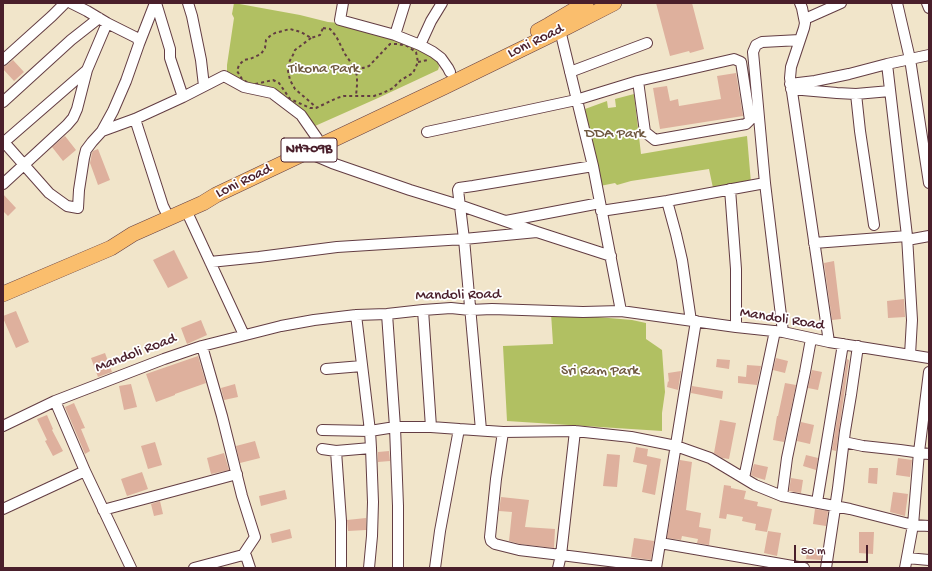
<!DOCTYPE html>
<style>
body{margin:0}
#map{position:relative;width:932px;height:571px;overflow:hidden;background:#f1e5ca;font-family:"Gochi Hand",sans-serif}
canvas{display:block}
.frame{position:absolute;inset:0;border:4px solid #4a1f2b;pointer-events:none}
.scale{position:absolute;left:794px;top:545px;width:74px;height:18px;box-sizing:border-box;border:2px solid #4a1f2b;border-top:0;padding-left:5px;font-size:12px;line-height:14px;white-space:nowrap;color:#4a1f2b;-webkit-text-stroke:3px #fff;paint-order:stroke}
</style>
<div id="map">
<canvas width="932" height="571"></canvas>
<div class="frame"></div>
<div class="scale">50 m</div>
</div>
<script>
const c = document.querySelector('canvas').getContext('2d');
c.lineJoin = 'round';
function fill(path, color) { c.fillStyle = color; c.fill(path, 'evenodd'); }
const shape = rows => new Path2D(rows.map(r => 'M' + r).join(''));
function strokePath(path, color, width, dash) { c.strokeStyle = color; c.lineWidth = width; c.lineCap = dash ? 'butt' : 'round'; c.setLineDash(dash || []); c.stroke(path); }
function label(font, color, halo, rows, align = 'center') {
  c.font = font + ' "Gochi Hand",sans-serif'; c.lineWidth = 3.5; c.setLineDash([]); c.textBaseline = 'middle'; c.strokeStyle = halo; c.fillStyle = color; for (const [text, x, y, turn = 0] of rows) {
    c.save(); c.translate(x, y); c.rotate((+turn || 0) * Math.PI / 180); c.textAlign = isNaN(turn) ? turn : align; if (halo) c.strokeText(text, 0, 0); c.fillText(text, 0, 0); c.restore();
  }
}
fill(shape([
 [234,3,300,15,328,22,350,24,388,36,436,57,439,67,438,70,378,98,315,126,311,127,304,116,227,74,227,65,234,18,232,14],
 [634,94,641,154,747,136,751,183,713,188,709,169,631,181,617,185,615,183,600,186,585,109,607,101,608,108,616,107,615,99],
 [551,313,632,320,646,323,646,339,662,350,665,392,662,413,662,431,507,421,503,346,553,344]
]), '#b1c062');
fill(shape([
 [656,3,692,3,704,49,690,53,689,51,670,56],
 [13,60,24,72,14,81,3,69,3,66,7,65],
 [736,73,743,116,660,129,653,88,667,86,670,101,678,99,679,106,721,99,717,76],
 [65,136,76,150,63,161,52,147],
 [98,149,110,180,98,185,90,163,92,153,93,151],
 [3,194,16,208,8,216,3,211],
 [174,250,188,278,168,288,153,260],
 [834,261,841,319,832,320,824,263],
 [904,299,905,317,888,318,887,301],
 [16,311,29,342,16,348,3,318,3,316],
 [201,320,207,335,187,344,181,328],
 [105,353,112,372,98,377,91,358],
 [198,356,206,383,175,394,175,395,156,402,146,374],
 [776,358,788,361,785,373,773,370],
 [717,359,730,360,729,369,716,367],
 [847,359,849,360,836,451,832,450],
 [747,365,761,366,757,385,738,383,738,376,746,377],
 [812,370,822,372,818,390,808,388],
 [681,371,678,390,667,387,668,381,669,382,668,373],
 [785,383,796,385,784,442,773,440,777,416,778,416],
 [131,384,137,407,124,410,119,386],
 [235,384,238,397,224,400,221,388],
 [692,386,723,391,722,399,691,393],
 [74,403,85,428,81,429,90,451,85,454,65,407],
 [47,415,53,429,52,430,63,451,53,456,45,441,47,440,37,419],
 [720,420,736,423,729,459,722,458,714,453],
 [801,422,814,425,810,444,797,441],
 [255,441,260,458,240,463,236,446],
 [155,442,162,465,148,469,141,446],
 [636,447,648,449,647,456,661,459,655,495,642,492,647,465,633,462],
 [389,451,390,461,378,462,378,452],
 [224,453,229,470,211,474,207,458],
 [607,454,620,455,617,487,603,486],
 [806,455,818,458,816,470,803,466],
 [898,458,912,460,910,477,896,475],
 [680,460,692,462,686,510,701,513,699,527,711,529,709,545,697,543,698,539,682,536,681,540,667,538],
 [754,464,768,467,765,480,755,477,751,475],
 [869,468,878,468,877,484,868,483],
 [142,472,148,489,127,496,121,479],
 [791,478,803,480,801,493,789,491],
 [724,485,731,486,731,488,746,491,744,499,758,502,757,506,772,509,767,532,755,530,756,524,742,521,743,517,727,514,726,519,719,518],
 [285,490,287,499,261,506,259,496],
 [893,492,908,494,905,516,890,512],
 [501,497,529,500,525,527,555,529,554,548,520,544,509,541,512,512,499,511],
 [160,501,163,514,154,516,151,504],
 [815,509,828,511,826,526,813,524],
 [366,518,366,530,348,531,347,520],
 [290,529,292,538,272,543,270,534],
 [768,531,781,533,777,556,764,553],
 [859,532,874,532,873,554,859,553],
 [634,538,654,541,651,560,631,557],
 [808,548,822,549,821,560,806,559]
]), '#deb09d');
const minor = shape([
 [156,3,170,49,170,58,183,97],
 [188,3,192,16,201,60,204,86],
 [343,3,340,20,395,35,420,45,433,52,441,58,448,68,450,72],
 [800,3,802,8,805,23,804,28,791,67,790,78,829,342],
 [897,3,910,59,929,183],
 [927,3,929,8],
 [805,19,841,3],
 [559,26,593,166,621,311],
 [395,35,405,3],
 [139,44,155,3],
 [420,45,431,21,442,3],
 [3,60,52,16,65,3],
 [887,64,907,236,912,320,910,355],
 [570,72,647,43],
 [790,84,815,81,849,74,887,64,929,55],
 [791,89,837,93,856,94,890,91],
 [856,94,860,131,874,225],
 [3,102,71,40,99,18],
 [135,119,163,206,169,218],
 [102,131,135,119,183,97,224,76,244,87,272,93,301,115,317,138,320,145],
 [427,132,576,100,638,81,645,132,655,140,746,124,750,120,741,62,734,59,638,81],
 [3,141,49,193,67,206,78,208,79,190,84,158,86,150,92,142,102,131,113,111,126,81,139,44,139,42,137,38,107,23,87,11,71,3],
 [3,143,87,70,107,23],
 [306,152,332,163,410,190,459,205,537,232,611,256],
 [3,184,67,125,73,118,77,109,87,70],
 [730,189,736,269,736,327],
 [667,201,676,234,682,260,691,321],
 [186,210,244,335],
 [601,211,667,201,765,183],
 [506,221,600,203],
 [907,240,929,236],
 [814,243,907,236],
 [210,262,259,257,337,247,464,239,537,232],
 [423,310,431,427,459,429,440,531,435,568],
 [387,314,395,427,398,506,398,568],
 [356,315,370,431,371,448,373,502,372,536,369,568],
 [783,332,765,183,753,52,756,45,762,42,800,40],
 [202,346,222,416,242,496,255,537,243,555],
 [326,369,362,366],
 [55,401,85,471,131,568],
 [3,426,55,401,164,359,202,346,281,326,314,320,356,315,387,314,423,310,451,308,470,310,492,309,583,312,621,311,736,327,783,332,829,342,929,358],
 [459,429,503,432,575,431,631,437,676,446,710,458,755,485,782,496,850,509,913,525,929,526],
 [322,430,370,431,395,427,431,427],
 [481,430,464,239,458,190,459,188,473,186,593,166],
 [575,431,561,555,656,567],
 [503,432,496,479,490,537,491,541,495,544,519,550,561,555,558,568],
 [844,442,863,446,900,450,929,454],
 [322,449,336,451,371,448],
 [336,451,341,521,341,568],
 [744,478,775,331],
 [782,496,787,458,805,372,811,339],
 [817,502,843,344],
 [3,509,85,471],
 [103,510,237,474],
 [660,543,804,568],
 [907,558,929,560],
 [194,568,243,555,246,556,250,568],
 [656,568,696,321],
 [826,568,838,488,845,431,851,395,858,346],
 [905,568,913,525,919,452,929,372]
]);
const highway = shape([
 [538,31,549,25,586,3],
 [3,294,111,248,133,234,203,203,216,195,444,87,567,27,614,3]
]);
strokePath(minor, '#633d43', 12);
strokePath(highway, '#633d43', 16);
strokePath(shape([
 [323,28,330,29,336,36,345,54,354,67,363,68,369,66,390,44,398,44,407,46,416,52,418,62,413,73,401,80,393,88,383,93,374,96,344,96,337,98,316,108,310,108,290,99,279,83,273,80,251,85,242,79,237,71,239,65,244,60,250,59,261,54,265,48,266,40,270,36,275,33,290,29,301,32,311,38,320,35,323,28],
 [311,38,295,50,294,53,287,66,290,80,295,89,316,107],
 [418,62,428,60],
 [354,67,357,76,357,85,356,96]
]), '#633d43', 2, [3, 3]);
strokePath(minor, '#fff', 10);
strokePath(highway, '#fabe6d', 15);
for (const [x, y, w] of [
 [309,150,56]
]) { const box = new Path2D(); box.roundRect(x - w / 2, y - 12, w, 24, 3); c.fillStyle = '#fff'; c.fill(box); strokePath(box, '#4a1f2b', 1); }
label('bold 14px', '#4a1f2b', null, [
 ["NH709B",309,150]
]);
label('15px', '#4a1f2b', '#fff', [
 ["Loni Road",536,42,-26],
 ["Loni Road",244,182,-26],
 ["Mandoli Road",458,296,-1],
 ["Mandoli Road",782,320,9],
 ["Mandoli Road",136,354,-21]
]);
label('15px', '#6e573e', '#fff', [
 ["Tikona Park",324,70],
 ["DDA Park",615,135],
 ["Sri Ram Park",600,372]
]);
</script>
